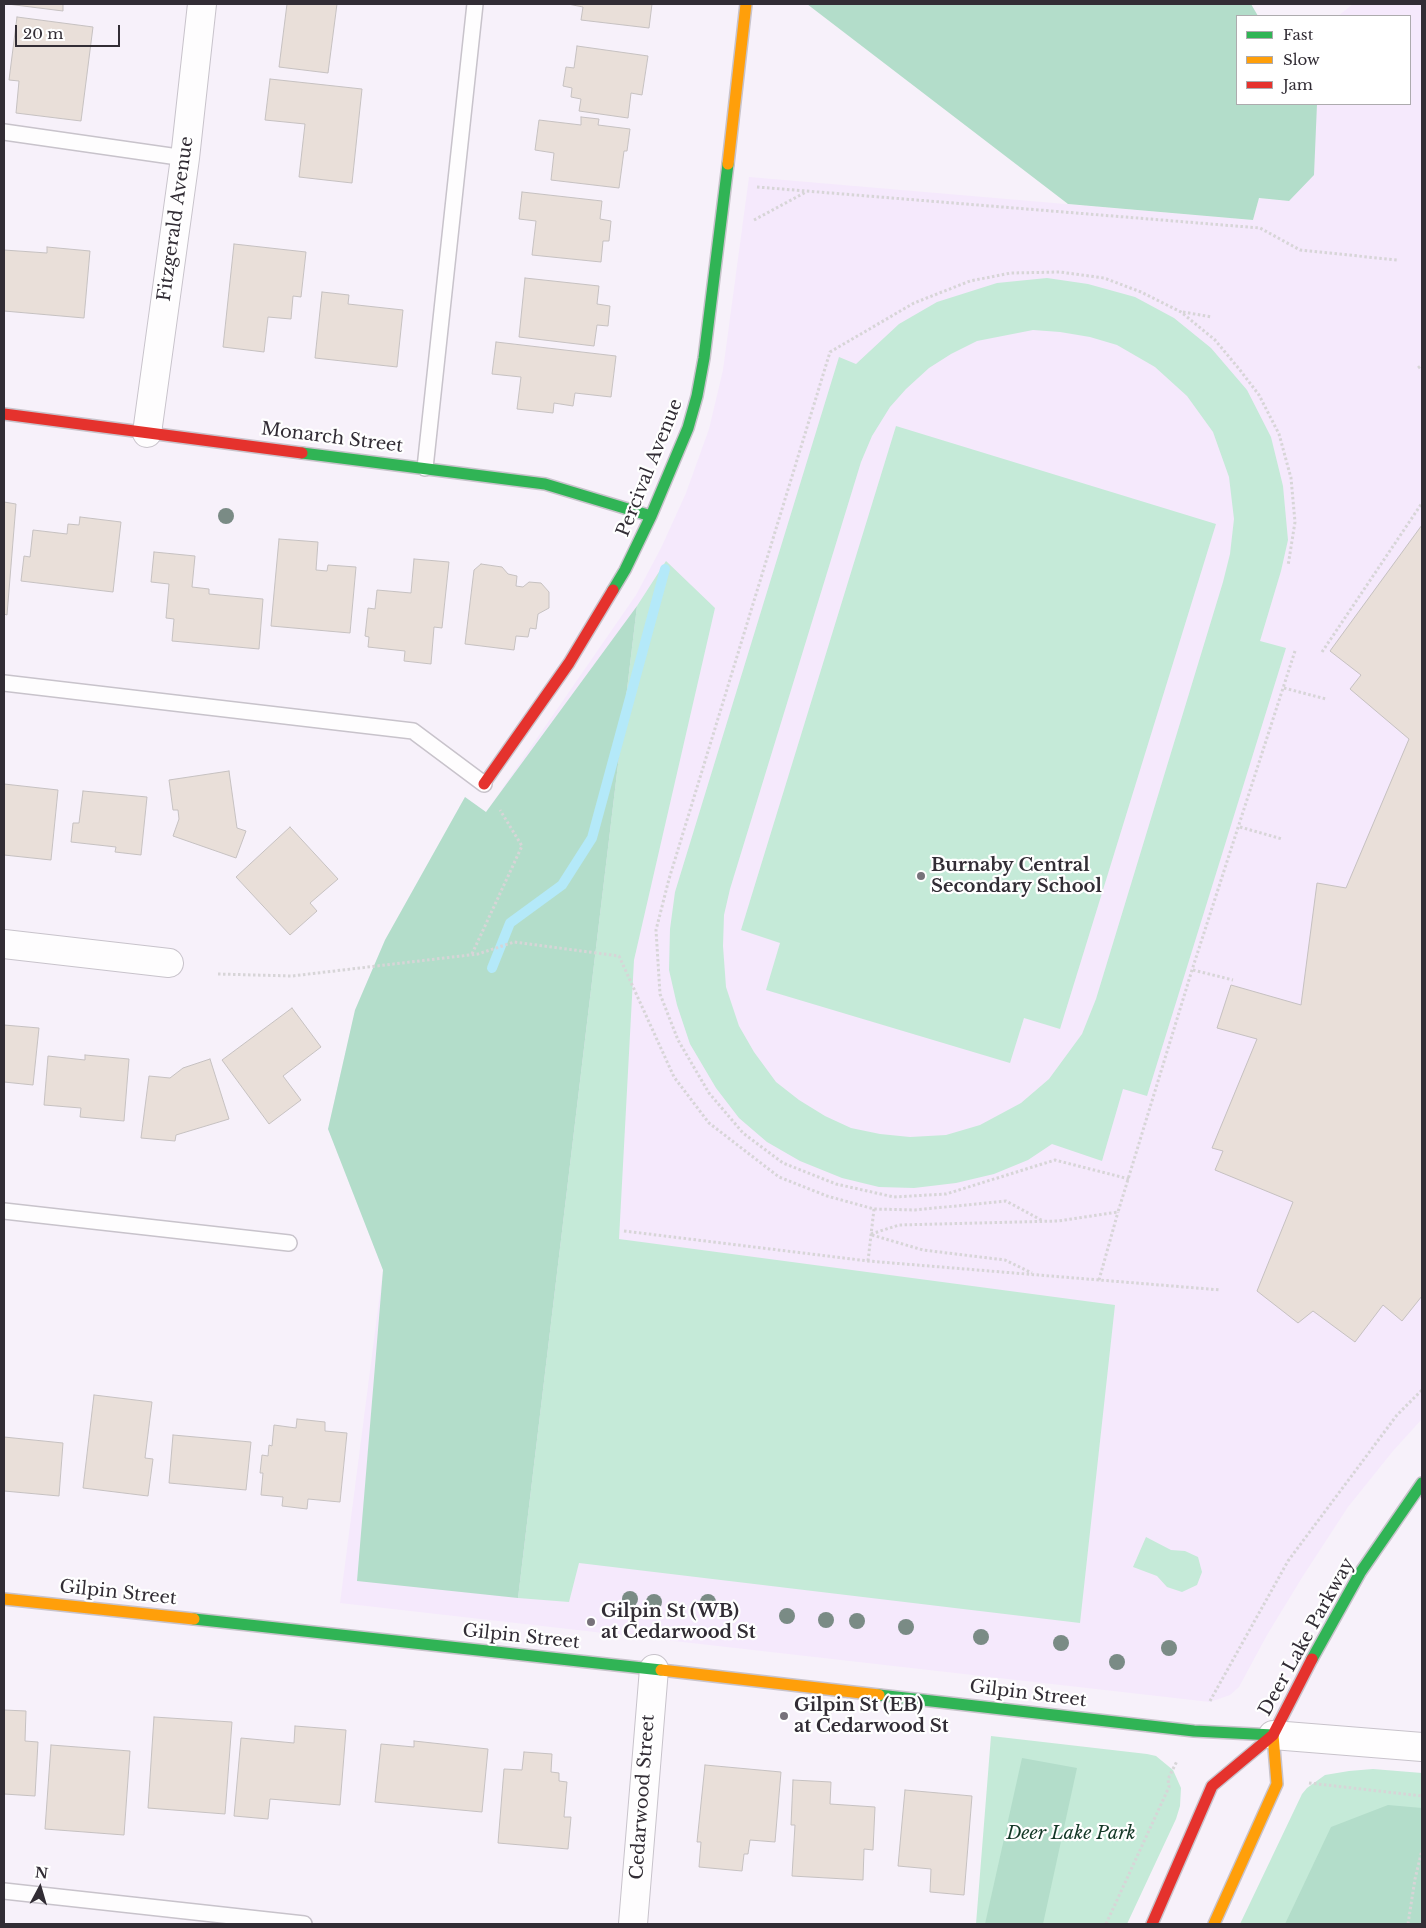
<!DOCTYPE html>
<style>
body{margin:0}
#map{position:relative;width:1426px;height:1928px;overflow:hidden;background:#f7f1fa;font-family:"Libre Baskerville",serif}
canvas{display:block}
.frame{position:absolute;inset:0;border:5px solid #322d35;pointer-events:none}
.legend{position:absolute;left:1236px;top:15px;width:175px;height:90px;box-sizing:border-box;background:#fff;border:1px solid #adabae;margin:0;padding:6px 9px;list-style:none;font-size:15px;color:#322d35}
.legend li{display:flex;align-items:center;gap:10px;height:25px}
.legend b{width:25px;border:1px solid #adabae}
.north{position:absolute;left:15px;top:1863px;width:50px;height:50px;-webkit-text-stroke:4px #fff;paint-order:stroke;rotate:6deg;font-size:14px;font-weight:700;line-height:20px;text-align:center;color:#322d35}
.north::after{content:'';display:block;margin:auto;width:18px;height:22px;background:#322d35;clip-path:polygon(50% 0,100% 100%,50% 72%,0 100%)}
.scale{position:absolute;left:15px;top:25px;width:105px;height:22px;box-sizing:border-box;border:2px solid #322d35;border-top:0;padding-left:6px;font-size:15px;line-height:18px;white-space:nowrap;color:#322d35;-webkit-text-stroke:4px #fff;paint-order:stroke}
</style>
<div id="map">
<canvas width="1426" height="1928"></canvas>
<div class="frame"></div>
<ul class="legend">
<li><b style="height:6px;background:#30b455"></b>Fast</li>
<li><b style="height:6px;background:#ff9f0a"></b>Slow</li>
<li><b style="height:6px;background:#e5322d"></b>Jam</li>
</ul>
<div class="north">N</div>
<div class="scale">20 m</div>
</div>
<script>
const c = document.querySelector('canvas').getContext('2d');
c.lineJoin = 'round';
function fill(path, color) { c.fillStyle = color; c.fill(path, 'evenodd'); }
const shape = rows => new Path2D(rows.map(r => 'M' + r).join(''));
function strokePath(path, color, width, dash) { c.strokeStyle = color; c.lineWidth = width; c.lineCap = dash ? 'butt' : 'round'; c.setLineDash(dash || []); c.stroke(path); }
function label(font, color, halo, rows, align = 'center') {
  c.font = font + ' "Libre Baskerville",serif'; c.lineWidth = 4.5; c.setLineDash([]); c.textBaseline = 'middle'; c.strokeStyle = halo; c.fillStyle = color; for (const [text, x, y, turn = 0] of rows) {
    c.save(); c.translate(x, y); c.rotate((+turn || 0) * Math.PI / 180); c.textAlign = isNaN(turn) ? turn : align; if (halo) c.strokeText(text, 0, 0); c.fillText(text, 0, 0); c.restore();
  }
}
fill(shape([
 [1353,4,1422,4,1422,1419,1393,1451,1348,1507,1303,1576,1267,1635,1239,1687,1230,1695,1210,1702,340,1603,383,1270,328,1129,355,1010,385,940,465,797,486,812,636,595,661,548,686,493,709,429,723,370,749,177,1253,220,1259,198,1289,201,1301,104,1410,104,1410,16,1338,16]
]), '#f5e9fc');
fill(shape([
 [1047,278,1088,284,1135,297,1174,318,1211,348,1247,390,1271,437,1283,486,1288,540,1281,571,1260,641,1286,648,1147,1096,1123,1089,1102,1161,1052,1144,1028,1160,994,1174,956,1183,914,1188,879,1187,842,1178,800,1161,767,1142,739,1118,716,1088,690,1044,677,1005,669,970,670,929,675,892,839,357,856,364,899,324,937,302,997,283],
 [1033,330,1060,332,1090,337,1117,345,1155,367,1187,396,1213,432,1229,477,1234,519,1230,554,1223,582,1096,999,1082,1034,1049,1079,1021,1103,980,1125,946,1135,910,1137,880,1134,851,1128,825,1116,799,1100,776,1082,754,1052,739,1026,726,987,723,946,724,915,730,889,861,462,872,436,890,407,906,389,929,368,951,354,977,341],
 [896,426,1216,524,1060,1029,1024,1018,1010,1063,766,990,780,943,741,930],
 [666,561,715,608,634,960,619,1239,1115,1305,1080,1623,579,1563,569,1602,518,1598,637,606],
 [1146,1537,1171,1550,1185,1551,1198,1557,1202,1572,1197,1585,1182,1592,1167,1587,1157,1576,1133,1567],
 [991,1736,1147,1754,1156,1756,1173,1770,1181,1788,1180,1806,1176,1819,1127,1924,976,1924],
 [1373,1769,1422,1773,1422,1924,1240,1924,1302,1794,1307,1788,1325,1775,1349,1771]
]), '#c5ead8');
fill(shape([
 [807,4,1251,4,1258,16,1237,16,1237,104,1317,104,1314,175,1289,201,1259,198,1253,220,1068,204],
 [637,606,518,1598,357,1581,383,1270,328,1129,355,1010,385,940,465,797,486,812],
 [1022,1758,1077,1768,1043,1924,985,1924],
 [1388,1805,1422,1808,1422,1924,1285,1924,1331,1827]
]), '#b3ddca');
strokePath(shape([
 [492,968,510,923,562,885,592,838,665,569]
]), '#b4e9f9', 10);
const building = shape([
 [7,4,63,4,63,11,7,4],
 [287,4,337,4,328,73,279,67,287,4],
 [568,4,652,4,649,28,581,20,583,7,568,4],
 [17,17,93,27,81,121,16,113,19,81,9,80,17,17],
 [577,46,648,56,642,95,631,93,628,118,579,111,581,99,571,97,572,88,563,86,566,67,574,68,577,46],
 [270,79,362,89,352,183,299,177,305,124,265,120,270,79],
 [581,117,599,119,598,125,630,129,627,151,624,151,619,188,551,180,554,153,535,150,539,120,581,125,581,117],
 [522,192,602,201,600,219,611,221,609,241,603,241,601,262,532,255,536,221,519,219,522,192],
 [234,244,306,252,301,297,293,296,291,319,268,317,264,352,223,347,234,244],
 [47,247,90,251,84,318,4,311,4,250,47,253,47,247],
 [525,278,599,286,597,304,610,306,608,326,597,325,594,346,519,337,525,278],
 [322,292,349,295,348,304,403,310,397,367,315,358,322,292],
 [496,342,616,356,611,397,575,393,573,406,554,403,553,413,517,409,521,377,492,374,496,342],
 [4,502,16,504,7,615,4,614,4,502],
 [80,517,121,522,113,592,21,581,24,556,30,557,33,530,67,534,68,524,79,525,80,517],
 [1422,525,1422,1296,1402,1321,1383,1305,1355,1342,1313,1311,1298,1323,1257,1291,1293,1202,1215,1170,1223,1151,1212,1148,1257,1039,1217,1028,1231,985,1301,1005,1317,883,1346,888,1409,739,1350,689,1361,675,1330,651,1422,525],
 [279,539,318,542,316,570,327,571,328,565,356,567,350,633,271,626,279,539],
 [154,552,195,556,192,587,209,589,209,594,263,599,259,649,172,641,174,619,166,618,169,584,151,582,154,552],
 [414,559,449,562,442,628,434,627,431,664,404,661,405,651,368,647,369,637,365,636,368,608,375,609,377,590,411,593,414,559],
 [481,564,502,567,508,574,517,576,516,586,523,587,529,582,541,583,549,592,549,608,538,614,536,629,530,628,528,637,516,636,514,650,465,644,474,570,481,564],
 [229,771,237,828,246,831,236,858,173,836,179,819,178,810,173,810,169,780,229,771],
 [4,784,58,790,51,860,4,855,4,784],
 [83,791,147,797,141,855,115,852,116,847,71,842,73,823,79,823,83,791],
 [290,827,338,879,310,903,317,911,290,935,236,877,290,827],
 [292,1008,321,1047,283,1076,301,1100,269,1124,222,1060,292,1008],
 [4,1025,39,1028,33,1085,4,1082,4,1025],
 [85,1055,129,1059,124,1121,80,1117,81,1108,44,1105,48,1056,85,1060,85,1055],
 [210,1059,229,1119,176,1135,175,1141,141,1138,149,1076,170,1078,183,1068,210,1059],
 [94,1395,152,1402,145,1458,153,1459,148,1496,83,1488,94,1395],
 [297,1419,325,1422,325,1431,347,1433,340,1502,308,1499,307,1509,282,1506,283,1497,261,1495,263,1473,260,1473,262,1455,268,1456,269,1445,272,1446,274,1425,296,1428,297,1419],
 [173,1435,251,1442,246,1490,169,1483,173,1435],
 [4,1437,63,1443,59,1496,4,1491,4,1437],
 [4,1710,26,1711,25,1741,38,1742,35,1796,4,1794,4,1710],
 [154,1717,232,1722,225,1814,148,1808,154,1717],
 [295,1726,346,1730,340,1805,270,1799,268,1819,234,1816,241,1738,294,1743,295,1726],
 [414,1741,488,1749,482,1812,375,1802,381,1744,414,1747,414,1741],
 [51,1745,130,1751,124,1835,45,1829,51,1745],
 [524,1752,552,1754,551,1772,559,1773,559,1781,567,1782,564,1817,571,1817,568,1849,498,1843,504,1769,522,1770,524,1752],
 [705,1765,781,1772,775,1842,750,1840,748,1854,744,1854,742,1871,699,1867,701,1842,697,1842,705,1765],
 [793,1780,831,1782,830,1804,875,1807,873,1850,864,1849,863,1880,792,1876,795,1825,791,1825,793,1780],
 [905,1790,972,1796,964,1895,930,1892,931,1869,898,1866,905,1790]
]);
fill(building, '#e9dfd9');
strokePath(building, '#c6c1c1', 1);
const lane = shape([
 [4,132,185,158],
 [425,468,475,4],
 [4,683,413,731,484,784],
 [4,1211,289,1243],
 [4,1891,304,1924]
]);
const street = shape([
 [147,433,185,158,202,4],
 [4,944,169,963],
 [1273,1735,1422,1747],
 [633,1924,654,1669]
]);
const fast = shape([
 [302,453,545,484,651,516],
 [613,590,625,570,651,516,688,428,697,396,704,358,728,164],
 [194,1619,661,1670],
 [1312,1659,1360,1573,1422,1483],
 [879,1695,1194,1731,1273,1735]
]);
const slow = shape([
 [728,164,746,4],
 [4,1599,194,1619],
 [661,1670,879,1695],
 [1214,1924,1277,1784,1273,1735]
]);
const jam = shape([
 [4,414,302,453],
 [484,784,569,663,613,590],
 [1152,1924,1212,1786,1273,1735,1312,1659]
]);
strokePath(lane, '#c8c3cb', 18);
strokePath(street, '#c8c3cb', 30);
strokePath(fast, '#c8c3cb', 14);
strokePath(slow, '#c8c3cb', 14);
strokePath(jam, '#c8c3cb', 14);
strokePath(shape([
 [757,187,1260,228,1300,250,1397,260],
 [754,220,806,192],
 [1183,312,1212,317],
 [1418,368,1422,365],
 [1322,652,1422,503],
 [1284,688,1326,699],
 [1240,827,1282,839],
 [472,954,522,846,500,810],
 [1193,970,1233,980],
 [218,974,292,976,478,954,514,942,619,956,674,1077,709,1123,779,1177,827,1196,874,1209,915,1210,1006,1201,1043,1221],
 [1129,1179,1055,1160,946,1194,894,1197,836,1184,783,1163,743,1133,709,1093,678,1040,660,994,656,930,669,879,830,352,914,303,970,281,1011,273,1060,272,1104,278,1141,292,1181,312,1215,340,1240,370,1259,395,1279,434,1291,478,1295,522,1288,566],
 [624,1231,868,1261,1221,1290],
 [871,1234,899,1225,1058,1221,1118,1212,1192,970,1295,651],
 [872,1235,923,1250,1005,1260,1032,1273],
 [868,1261,874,1209],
 [1099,1280,1118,1212],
 [1210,1701,1288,1561,1397,1415,1422,1390],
 [1309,1783,1422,1796],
 [1106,1924,1169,1787,1168,1779,1177,1761],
 [1408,1924,1415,1879,1422,1850]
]), '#d7d5d7', 3, [2.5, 2.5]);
strokePath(lane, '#fefdfe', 15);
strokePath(street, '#fefdfe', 28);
strokePath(fast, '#30b455', 11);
strokePath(slow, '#ff9f0a', 11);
strokePath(jam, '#e5322d', 11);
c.fillStyle = '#7a8b85';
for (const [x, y] of [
 [226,516],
 [630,1599],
 [654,1602],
 [708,1602],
 [787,1616],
 [826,1620],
 [857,1621],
 [906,1627],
 [981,1637],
 [1061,1643],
 [1169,1648],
 [1117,1662]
]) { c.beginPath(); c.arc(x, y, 8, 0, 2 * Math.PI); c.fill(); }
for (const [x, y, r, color] of [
 [921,876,5,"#77727a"],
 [591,1622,5,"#77727a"],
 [784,1716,5,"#77727a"]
]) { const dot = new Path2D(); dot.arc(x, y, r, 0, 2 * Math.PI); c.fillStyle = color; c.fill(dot); strokePath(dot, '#fff', 2); }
label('18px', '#322d35', '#fff', [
 ["Fitzgerald Avenue",176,219,-82],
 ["Monarch Street",332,438,7],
 ["Percival Avenue",650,468,-68],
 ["Gilpin Street",118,1593,6],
 ["Gilpin Street",521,1637,6],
 ["Deer Lake Parkway",1307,1637,-61],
 ["Gilpin Street",1028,1694,7],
 ["Cedarwood Street",643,1797,-86]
]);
label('bold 18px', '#322d35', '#fff', [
 ["Burnaby Central",931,866],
 ["Secondary School",931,887],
 ["Gilpin St (WB)",601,1612],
 ["at Cedarwood St",601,1633],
 ["Gilpin St (EB)",794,1706],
 ["at Cedarwood St",794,1727]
], 'left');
label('italic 18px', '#133726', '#fff', [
 ["Deer Lake Park",1071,1834]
]);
</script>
